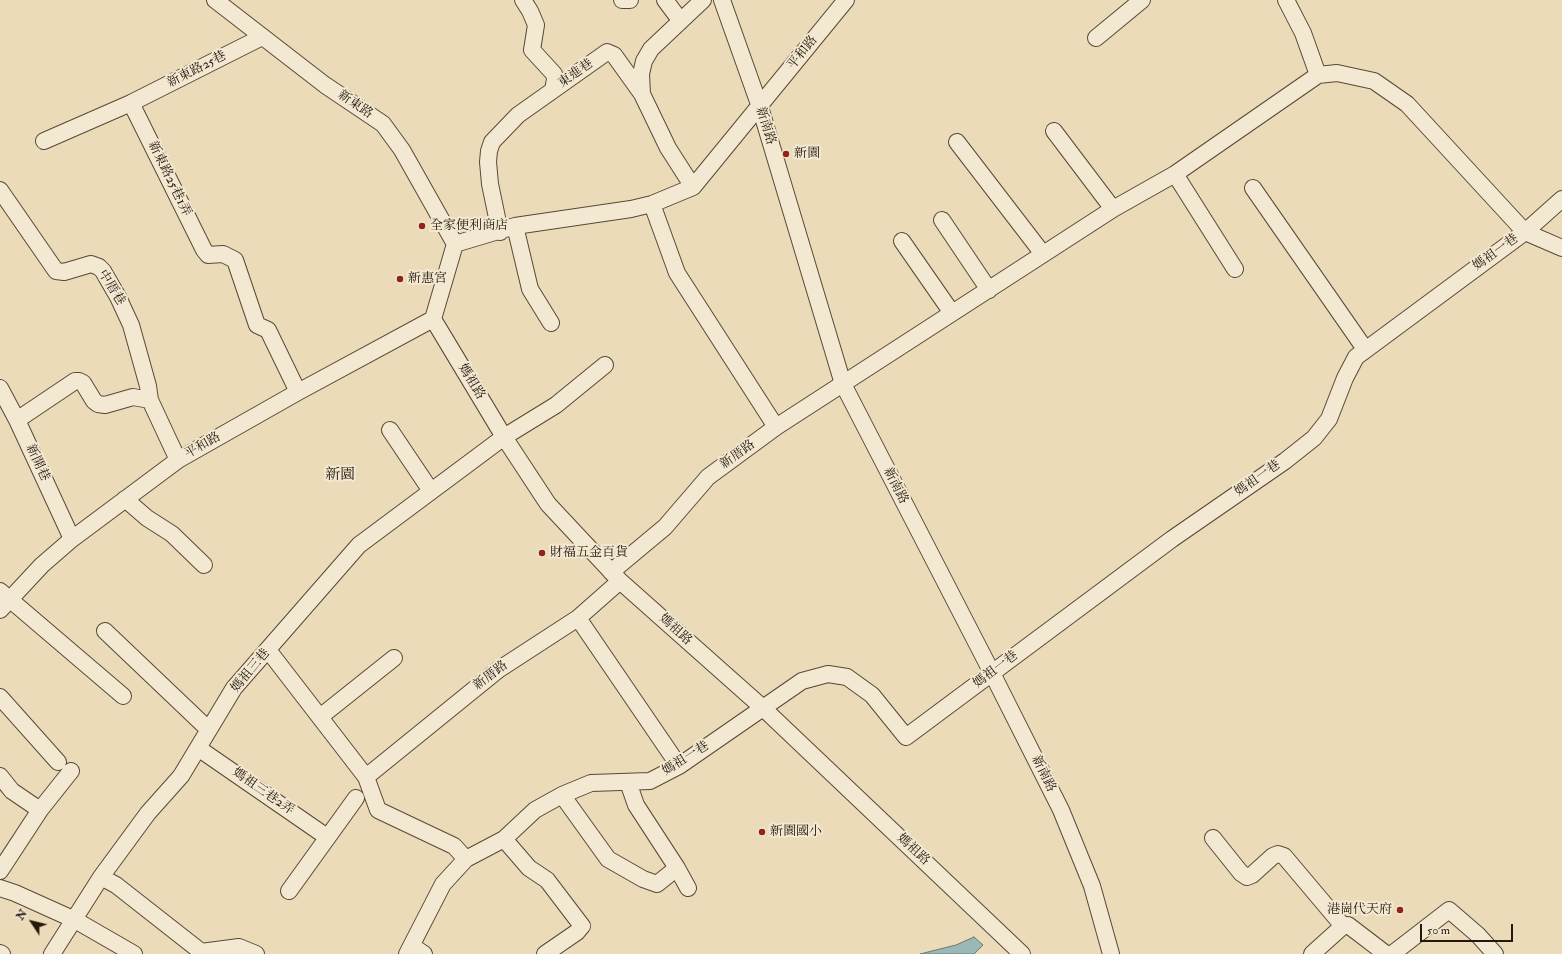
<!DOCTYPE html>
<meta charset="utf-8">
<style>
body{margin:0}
#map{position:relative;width:1562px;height:954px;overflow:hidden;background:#ecdbb9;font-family:"IM FELL Double Pica",serif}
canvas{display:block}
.north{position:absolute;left:12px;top:902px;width:40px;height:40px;-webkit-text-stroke:3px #f3e8d2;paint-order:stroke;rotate:305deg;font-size:11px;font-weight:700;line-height:16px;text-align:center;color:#25180b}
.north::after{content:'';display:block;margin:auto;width:14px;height:18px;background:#25180b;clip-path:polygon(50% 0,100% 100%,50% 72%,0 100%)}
.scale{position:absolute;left:1420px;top:924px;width:93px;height:18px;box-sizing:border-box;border:2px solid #25180b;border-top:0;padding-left:5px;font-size:12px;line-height:14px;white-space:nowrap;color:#25180b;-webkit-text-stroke:3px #f3e8d2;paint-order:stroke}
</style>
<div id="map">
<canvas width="1562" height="954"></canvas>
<div class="north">N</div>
<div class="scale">50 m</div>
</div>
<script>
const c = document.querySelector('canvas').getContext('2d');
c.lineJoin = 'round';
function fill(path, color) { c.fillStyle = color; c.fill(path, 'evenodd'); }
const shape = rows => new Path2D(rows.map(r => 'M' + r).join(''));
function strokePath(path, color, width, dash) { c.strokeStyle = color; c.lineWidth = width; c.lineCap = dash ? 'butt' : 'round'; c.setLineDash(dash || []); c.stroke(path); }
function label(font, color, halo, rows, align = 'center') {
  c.font = font + ' "IM FELL Double Pica","Noto Serif TC",serif'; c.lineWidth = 4; c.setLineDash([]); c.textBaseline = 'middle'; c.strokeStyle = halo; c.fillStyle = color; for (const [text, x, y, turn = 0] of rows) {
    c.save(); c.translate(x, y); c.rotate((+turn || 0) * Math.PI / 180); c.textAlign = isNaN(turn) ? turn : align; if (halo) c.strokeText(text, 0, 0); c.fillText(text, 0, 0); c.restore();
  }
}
const water = shape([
 [974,937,983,945,974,954,920,954,956,945,974,937]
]);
fill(water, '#9ab9b6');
strokePath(water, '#6b7972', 1);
const minor = shape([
 [215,0,325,85,383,124,402,150,455,244],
 [523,0,530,11,536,25,532,50,554,74,555,79,553,90],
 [622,0,630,0],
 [665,0,680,20],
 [722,0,760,107,843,384,992,673,1061,810,1092,886,1111,954],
 [1286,0,1303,33,1318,75],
 [1096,38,1142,0],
 [642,94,641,74,644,61,651,49,703,0],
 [131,103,204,250,208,255,223,254,235,260,257,325,268,330,298,392],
 [1054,131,1113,209],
 [44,141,131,103,262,37],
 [957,142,1043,254],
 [1175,174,1235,269],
 [1253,188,1365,349],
 [0,190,56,271,64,272,91,264,99,267,103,271,118,297,131,325,148,386,150,400],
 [652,204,677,273,776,427],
 [942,220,989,290],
 [515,226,530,289,551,323],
 [500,232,490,184,488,162,489,151,492,142,518,115,607,52,614,55,642,94,668,148,693,187],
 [902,241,952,313],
 [455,244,433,319,504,437,548,504,620,581,763,708,1022,954],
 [455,244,515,226,631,209,652,204,693,187,846,0],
 [0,388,17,420,72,539],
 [17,420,75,381,79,381,83,383,94,401,98,404,105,405,133,397,150,400,178,460],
 [390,430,431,491],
 [125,499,147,518,172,534,204,565],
 [611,572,665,527,708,477,776,427,1113,209,1175,174,1318,75,1337,73,1374,81,1407,104,1525,232,1562,248],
 [0,591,123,696],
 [0,610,42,565,72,539,178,460,298,392,433,319],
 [578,618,679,766],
 [105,631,209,730],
 [268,650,366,777,378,810,454,846,466,859],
 [0,697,58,762],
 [320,717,394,658],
 [198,748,327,837],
 [0,776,12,791,40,810],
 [366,777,498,670,578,618,620,581],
 [628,782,636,805,677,868,688,888],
 [562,795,608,859,643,879,657,884,677,868],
 [1213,838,1241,873,1247,877,1252,875,1273,856,1278,854,1284,856,1343,926],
 [504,839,529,868,547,880,582,926,577,932,545,954],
 [0,871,40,810,71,771],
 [101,877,116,885,204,954],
 [0,888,15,893,75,920,134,954],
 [289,891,356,798],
 [412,946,424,954],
 [201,952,239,947,256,954],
 [0,953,2,954],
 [52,954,101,877,148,813,181,776,234,688,359,545,504,437,556,405,605,365],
 [407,954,443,884,466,859,504,839,535,810,562,795,591,783,650,781,679,766,802,681,828,674,847,677,872,695,906,737,1172,539,1285,461,1314,438,1329,419,1345,378,1356,357,1525,232,1562,199],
 [1312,954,1343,926,1348,925,1386,954],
 [1392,954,1449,910,1478,935,1495,954]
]);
strokePath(minor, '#574936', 18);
strokePath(minor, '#f3e8d2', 16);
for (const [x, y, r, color] of [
 [786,154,4,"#8f2418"],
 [422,226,4,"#8f2418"],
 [400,279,4,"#8f2418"],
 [542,553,4,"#8f2418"],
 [762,832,4,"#8f2418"],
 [1400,910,4,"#8f2418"]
]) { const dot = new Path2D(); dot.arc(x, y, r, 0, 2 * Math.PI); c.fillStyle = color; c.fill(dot); strokePath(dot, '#f3e8d2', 1.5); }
label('13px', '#25180b', '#f3e8d2', [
 ["平和路",803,53,-51],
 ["新東路25巷",197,70,-27],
 ["東進巷",576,74,-35],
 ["新東路",355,105,34],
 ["新南路",765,126,73],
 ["新東路25巷1弄",169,179,64],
 ["媽祖一巷",1496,253,-36],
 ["中厝巷",111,288,58],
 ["媽祖路",471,382,59],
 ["平和路",203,446,-30],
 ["新厝路",738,455,-36],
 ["新開巷",37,463,65],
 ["媽祖一巷",1258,479,-35],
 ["新南路",895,486,63],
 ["媽祖路",675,630,42],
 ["媽祖一巷",996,670,-37],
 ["媽祖三巷",251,671,-50],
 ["新厝路",491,676,-37],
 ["媽祖一巷",686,759,-32],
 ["新南路",1043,774,64],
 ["媽祖三巷2弄",263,792,35],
 ["媽祖路",913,850,43]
]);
label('13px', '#25180b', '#f3e8d2', [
 ["新園",794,154],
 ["全家便利商店",430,226],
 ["新惠宮",408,279],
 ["財福五金百貨",550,553],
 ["新園國小",770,832],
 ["港崗代天府",1392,910,"right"]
], 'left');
label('15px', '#25180b', '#f3e8d2', [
 ["新園",340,476]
]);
</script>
